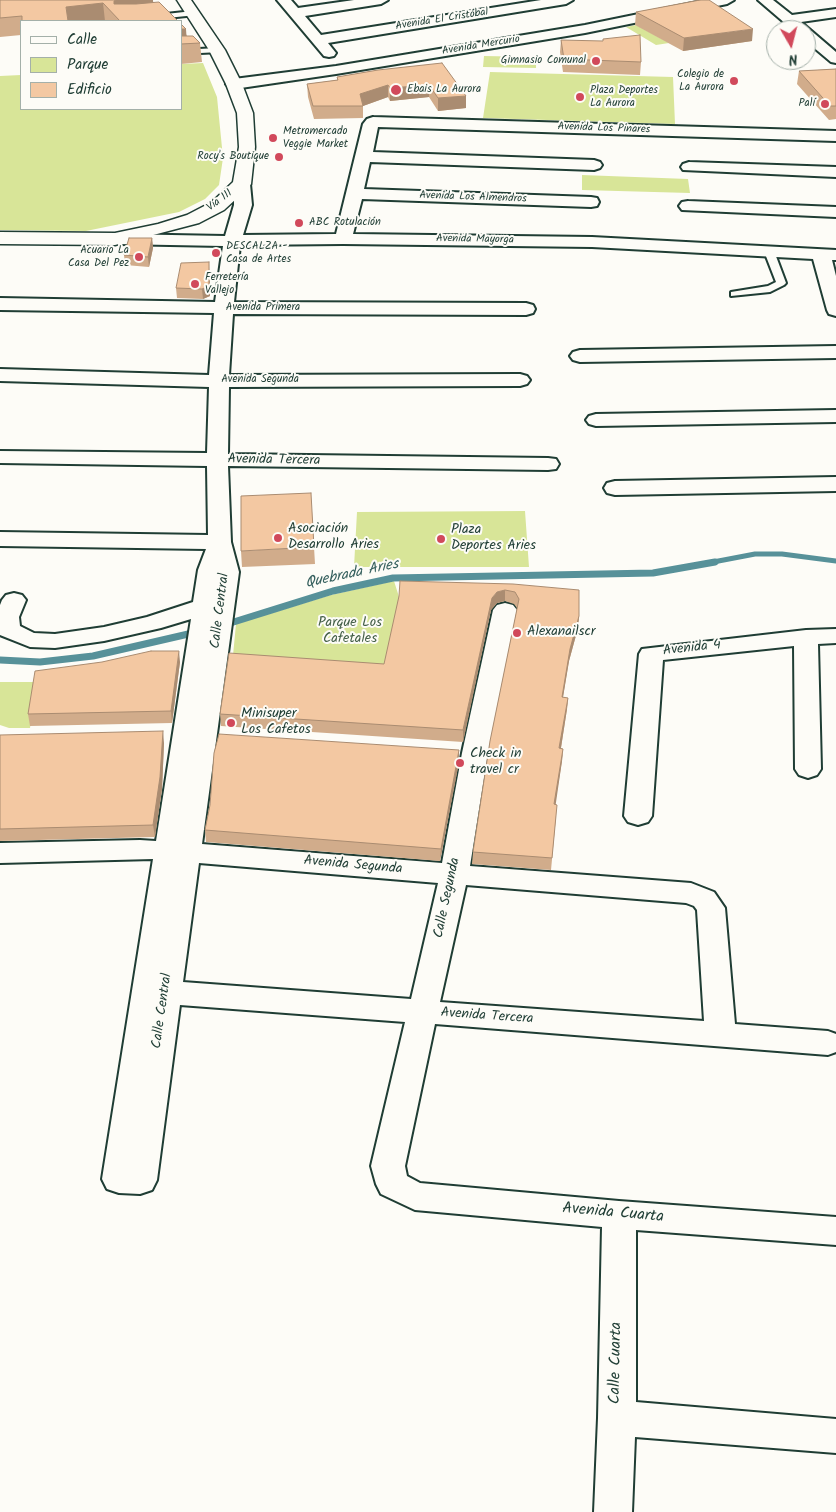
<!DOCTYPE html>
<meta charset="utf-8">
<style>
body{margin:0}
#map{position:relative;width:836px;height:1512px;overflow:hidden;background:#fdfcf7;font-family:Kalam,sans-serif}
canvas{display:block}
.legend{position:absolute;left:20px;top:20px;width:162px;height:90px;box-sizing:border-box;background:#fdfcf7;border:1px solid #a4b0a9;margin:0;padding:6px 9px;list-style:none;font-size:15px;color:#1f3d34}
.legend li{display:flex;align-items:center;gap:10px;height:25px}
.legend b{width:25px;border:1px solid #a4b0a9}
.north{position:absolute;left:766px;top:20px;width:50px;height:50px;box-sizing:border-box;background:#fdfcf7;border:1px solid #a4b0a9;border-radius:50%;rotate:172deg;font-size:14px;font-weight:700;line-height:20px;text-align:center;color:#1f3d34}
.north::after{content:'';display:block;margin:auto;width:18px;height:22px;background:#d1495b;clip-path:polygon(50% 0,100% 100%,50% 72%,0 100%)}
</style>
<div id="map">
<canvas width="836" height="1512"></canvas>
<ul class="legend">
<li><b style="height:6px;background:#fdfcf7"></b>Calle</li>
<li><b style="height:14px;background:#d8e598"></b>Parque</li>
<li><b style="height:14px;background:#f3c8a2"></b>Edificio</li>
</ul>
<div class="north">N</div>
</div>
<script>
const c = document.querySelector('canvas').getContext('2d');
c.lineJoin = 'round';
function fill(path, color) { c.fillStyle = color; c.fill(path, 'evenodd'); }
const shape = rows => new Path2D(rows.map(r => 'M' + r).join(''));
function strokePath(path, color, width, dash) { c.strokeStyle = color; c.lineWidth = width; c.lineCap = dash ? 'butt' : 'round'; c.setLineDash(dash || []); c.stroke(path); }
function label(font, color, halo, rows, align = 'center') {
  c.font = font + ' Kalam,sans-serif'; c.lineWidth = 4; c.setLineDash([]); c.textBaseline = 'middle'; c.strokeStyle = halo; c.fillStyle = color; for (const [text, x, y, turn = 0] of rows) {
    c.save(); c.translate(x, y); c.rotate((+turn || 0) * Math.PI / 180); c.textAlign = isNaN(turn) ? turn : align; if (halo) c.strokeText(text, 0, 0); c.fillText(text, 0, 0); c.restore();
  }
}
fill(shape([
 [636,25,669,43,656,45,626,27],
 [484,56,536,57,536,68,483,67],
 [203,63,217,97,223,158,219,185,205,199,179,212,86,231,0,230,0,76,21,75,21,109,181,109,181,64],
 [490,72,673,77,675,124,483,118],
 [582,175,688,179,690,193,582,190],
 [525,511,529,567,354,567,357,512],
 [394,581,400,600,382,674,232,666,236,624,331,595],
 [0,682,37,682,30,728,9,728,0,725]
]), '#d8e598');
strokePath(shape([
 [708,563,755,554,782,554,836,561]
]), '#579199', 5);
strokePath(shape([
 [224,625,333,591,393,578,653,573,715,562],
 [0,660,40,662,93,656,197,632]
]), '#579199', 7);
const lane = shape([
 [193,11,196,11,196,15,138,21,117,21,121,19,193,11],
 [217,48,220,48,220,52,181,54,181,50,217,48],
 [769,248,774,251,786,283,784,285,770,292,731,296,731,292,768,286,776,282,764,251,769,248]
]);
const street = shape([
 [277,0,291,0,298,8,354,0,388,0,381,4,305,16,321,35,541,0,573,0,566,4,328,43,336,53,334,56,329,57,324,56,277,0],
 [707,0,734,0,727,4,585,33,336,74,234,89,229,87,226,84,229,81,234,79,336,66,585,25,707,0],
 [758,0,773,0,792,15,836,9,836,17,801,22,836,52,836,63,831,62,806,41,806,30,793,30,758,0],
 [373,117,836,131,836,141,378,127,373,152,594,160,600,162,602,165,600,168,594,170,370,162,364,189,591,197,597,198,599,202,597,206,591,207,362,199,353,234,592,237,836,250,836,260,832,260,836,276,836,316,829,314,827,310,813,259,592,247,343,244,240,245,234,302,526,303,533,305,535,309,533,313,526,315,233,314,229,375,520,374,527,376,530,380,527,384,520,386,229,387,228,454,548,458,556,459,559,464,556,469,548,470,228,466,231,542,239,572,202,844,442,863,462,753,493,610,497,605,505,603,513,605,517,610,488,753,470,866,691,883,714,892,725,908,735,1024,828,1031,836,1034,836,1052,828,1055,435,1024,405,1166,407,1176,420,1183,619,1201,836,1217,836,1245,636,1230,636,1402,836,1419,836,1453,635,1437,632,1512,594,1512,598,1418,602,1227,415,1210,381,1194,376,1184,371,1166,405,1022,180,1005,157,1180,152,1190,140,1194,119,1193,107,1189,102,1179,153,859,0,863,0,843,140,840,156,841,191,619,161,628,104,641,55,648,30,647,0,635,0,605,2,600,6,595,14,593,22,595,26,600,19,617,20,626,34,633,55,634,104,627,147,617,193,602,198,570,206,549,0,546,0,532,208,535,207,466,0,463,0,451,207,453,209,387,0,381,0,369,209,375,214,313,0,310,0,298,215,302,223,246,117,244,111,243,108,239,111,235,117,234,225,236,234,205,234,184,236,180,242,179,248,180,250,184,252,205,243,235,336,234,363,124,367,119,373,117],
 [199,863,438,883,411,999,183,982,199,863],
 [466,885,686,903,694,906,697,910,704,1021,440,1002,466,885],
 [689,162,836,167,836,177,683,170,681,167,683,164,689,162],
 [688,201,836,207,836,217,682,210,679,206,682,202,688,201],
 [836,346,836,358,580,362,573,360,570,356,573,352,580,350,836,346],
 [836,410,836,422,596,426,589,424,586,420,589,416,596,414,836,410],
 [836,477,836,491,615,495,607,493,604,488,607,483,615,481,836,477],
 [836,629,836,643,818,644,821,769,817,775,808,778,799,775,795,769,794,646,663,660,652,816,648,822,638,825,628,822,624,816,639,654,642,649,806,630,836,629]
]);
const secondary = shape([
 [177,0,191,0,225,50,242,84,253,113,255,147,251,184,248,188,224,210,199,223,115,245,0,244,0,232,115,233,158,224,187,215,212,202,233,182,239,147,237,113,226,84,209,50,177,0]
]);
strokePath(lane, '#1f3d34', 4);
strokePath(street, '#1f3d34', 4);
strokePath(secondary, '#1f3d34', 3);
fill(lane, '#fdfcf7');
fill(street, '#fdfcf7');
fill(secondary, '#fdfcf7');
fill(shape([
 [0,0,153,0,153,3,178,21,21,21,21,35,0,37],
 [636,12,752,41,683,51,635,25],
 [181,24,187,36,200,43,202,62,181,64],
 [561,40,641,62,640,75,563,72,560,52],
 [836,69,836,119,829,120,797,84,799,71],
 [378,70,466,96,466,108,438,111,429,97,390,101,388,97,363,106,363,118,314,119,308,97,307,84,337,80,337,77],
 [152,238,153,248,149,267,125,265,124,255],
 [210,272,210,296,203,299,177,298,176,288],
 [314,547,315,564,242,567,241,551],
 [513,584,579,616,578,628,569,661,563,697,568,698,567,709,561,748,563,749,562,761,555,804,556,817,551,870,472,864,473,852,517,608,514,604,505,601,497,603,491,610,463,742,221,726,220,714,384,664],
 [180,662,172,723,30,726,28,714],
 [0,735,164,743,162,789,155,837,0,841],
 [459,750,459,762,440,861,206,842,205,830,210,805]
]), '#d1ac8b');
fill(shape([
 [116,0,153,0,154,13,114,4,114,1],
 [103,3,105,21,68,21,66,7],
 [181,29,186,29,187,44,181,44],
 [753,29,752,41,683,51,684,38],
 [388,85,388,97,363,106,360,94],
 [429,85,429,97,390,101,390,88],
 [466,96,466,108,438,111,438,98],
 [152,238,153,248,149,267,148,257],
 [209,262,210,296,203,299,202,289],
 [505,590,505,601,497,603,491,610,463,742,463,730,492,598,497,592],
 [579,616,578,628,569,661,561,709,562,697,570,649],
 [179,651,180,662,172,723,171,711],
 [568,698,567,709,559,760,559,748],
 [163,731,164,743,162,789,155,837,153,825],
 [563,749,562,761,554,816,554,804],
 [459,750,459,762,440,861,441,849]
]), '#aa8c71');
const building = shape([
 [0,0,116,0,114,1,114,4,136,4,159,2,178,21,120,21,103,3,66,7,68,21,22,21,22,16,0,18,0,0],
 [700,0,709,0,753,29,684,38,636,12,700,0],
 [181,24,186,29,181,29,181,24],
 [640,35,641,62,564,59,561,40,603,41,603,39,640,35],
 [181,36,193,36,200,43,181,44,181,36],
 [442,63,466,96,438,98,429,85,390,88,388,85,360,94,363,106,313,106,307,84,338,80,337,77,378,70,442,63],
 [836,69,836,106,830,106,799,71,836,69],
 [129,238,152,238,148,257,124,255,129,238],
 [209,262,209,286,202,289,176,288,181,263,209,262],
 [311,493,314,547,241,551,241,496,311,493],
 [400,581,513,584,579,590,579,616,570,649,562,697,568,698,559,748,563,749,554,804,557,805,552,858,473,852,490,741,519,599,515,592,505,590,497,592,492,598,463,730,220,714,229,653,384,664,399,596,400,581],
 [151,651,179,651,171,711,28,714,35,671,102,662,151,651],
 [163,731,160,777,153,825,0,829,0,735,163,731],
 [219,734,459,750,441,849,205,830,210,805,214,753,219,734]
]);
fill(building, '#f3c8a2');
strokePath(building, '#aa8c71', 1);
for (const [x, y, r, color] of [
 [596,61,5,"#d1495b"],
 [734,81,5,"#d1495b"],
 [396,90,6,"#d1495b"],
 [580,97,5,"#d1495b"],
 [825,104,5,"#d1495b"],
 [273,138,5,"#d1495b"],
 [279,157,5,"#d1495b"],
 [299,223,5,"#d1495b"],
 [216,253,5,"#d1495b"],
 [139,257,5,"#d1495b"],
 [195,284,5,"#d1495b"],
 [278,538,5,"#d1495b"],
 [441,539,5,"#d1495b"],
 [517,633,5,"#d1495b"],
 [231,723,5,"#d1495b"],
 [460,763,5,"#d1495b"]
]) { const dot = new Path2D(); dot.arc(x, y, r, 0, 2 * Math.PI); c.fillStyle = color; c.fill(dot); strokePath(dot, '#fdfcf7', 2); }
label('11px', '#1f3d34', '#fdfcf7', [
 ["Avenida El Cristóbal",442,20,-9],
 ["Avenida Mercurio",481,46,-9],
 ["Avenida Los Pinares",604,129,2],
 ["Avenida Los Almendros",473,198,2],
 ["Vía 111",220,201,-37],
 ["Avenida Mayorga",475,240,1],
 ["Avenida Primera",263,308],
 ["Avenida Segunda",260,380]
]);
label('11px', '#1f3d34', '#fdfcf7', [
 ["Gimnasio Comunal",586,61,"right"],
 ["Colegio de",724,75,"right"],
 ["La Aurora",724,88,"right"],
 ["Ebais La Aurora",407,90],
 ["Plaza Deportes",590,91],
 ["La Aurora",590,104],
 ["Palí",815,104,"right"],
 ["Metromercado",283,132],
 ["Veggie Market",283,145],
 ["Rocy's Boutique",269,157,"right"],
 ["ABC Rotulación",309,223],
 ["DESCALZA -",226,247],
 ["Casa de Artes",226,260],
 ["Acuario La",129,251,"right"],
 ["Casa Del Pez",129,264,"right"],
 ["Ferretería",205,278],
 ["Vallejo",205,291]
], 'left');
label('14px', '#1f3d34', '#fdfcf7', [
 ["Avenida Tercera",274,461,1],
 ["Calle Central",221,611,-83],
 ["Avenida 4",692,649,-6],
 ["Avenida Segunda",353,866,5],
 ["Calle Segunda",448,898,-78],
 ["Calle Central",163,1011,-82],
 ["Avenida Tercera",487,1017,4]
]);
label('14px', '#1f3d34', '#fdfcf7', [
 ["Asociación",288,530],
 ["Desarrollo Aries",288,546],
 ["Plaza",451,531],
 ["Deportes Aries",451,547],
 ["Alexanailscr",527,633],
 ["Minisuper",241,715],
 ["Los Cafetos",241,731],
 ["Check in",470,755],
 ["travel cr",470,771]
], 'left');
label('14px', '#445f48', '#fdfcf7', [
 ["Parque Los",350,624],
 ["Cafetales",350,640]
]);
label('italic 15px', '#36605e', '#fdfcf7', [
 ["Quebrada Aries",352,575,-12]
]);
label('16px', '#1f3d34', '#fdfcf7', [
 ["Avenida Cuarta",613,1214,5],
 ["Calle Cuarta",617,1363,-89]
]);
</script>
